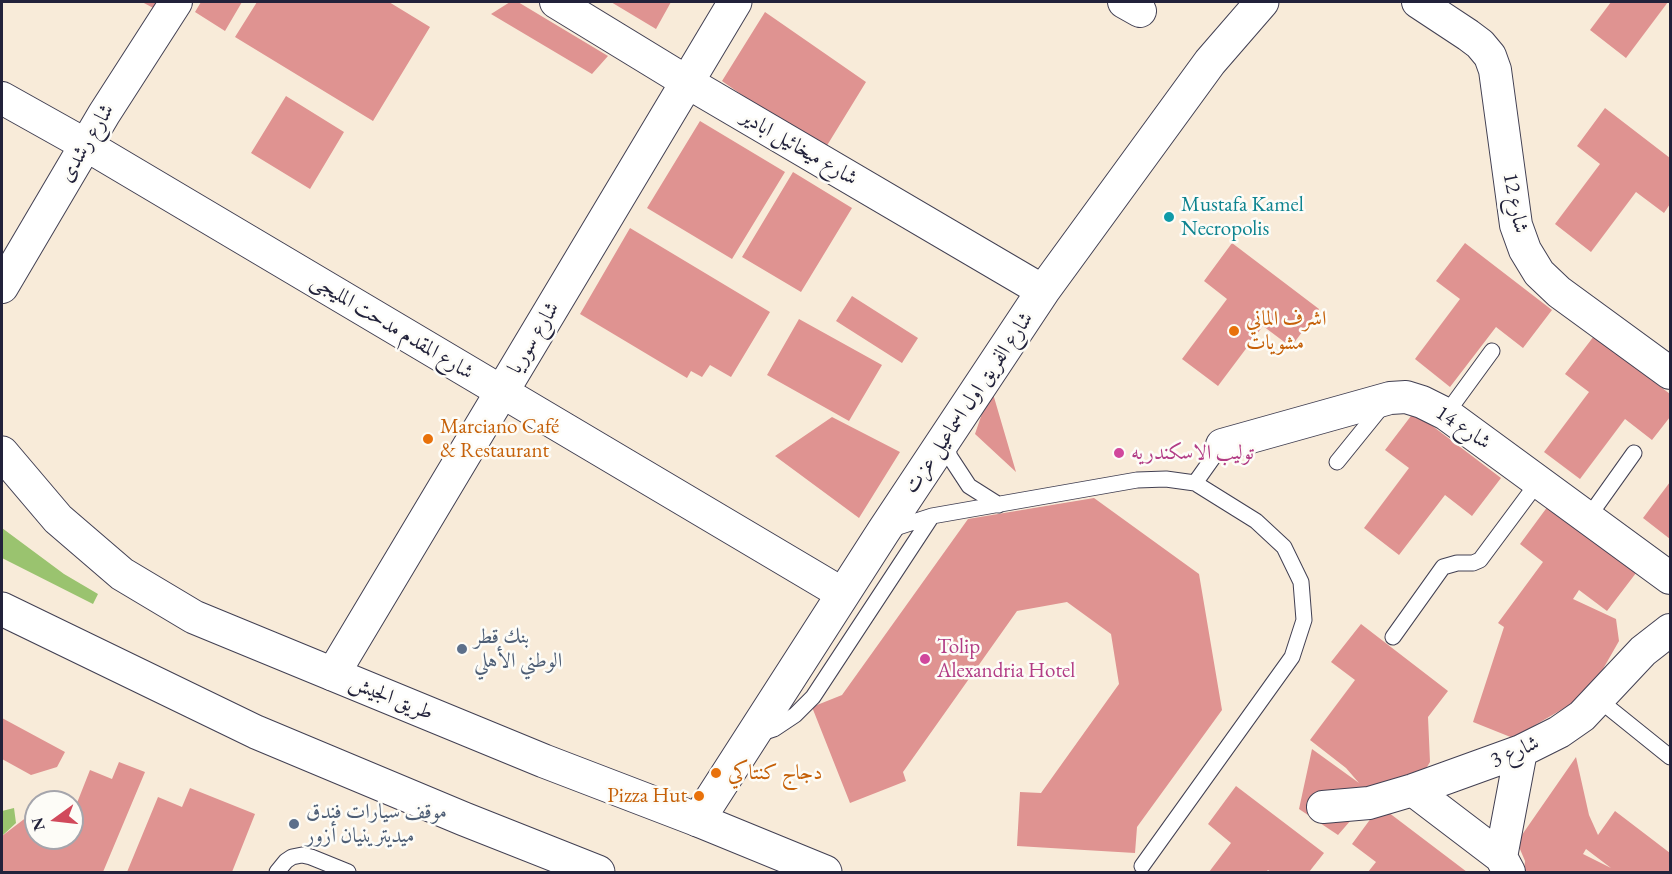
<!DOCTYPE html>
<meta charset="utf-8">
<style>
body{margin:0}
#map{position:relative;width:1672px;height:874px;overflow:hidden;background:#f8ebd9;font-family:"EB Garamond",serif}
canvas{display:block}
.frame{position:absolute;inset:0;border:3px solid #22223b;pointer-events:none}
.north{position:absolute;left:24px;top:790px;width:60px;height:60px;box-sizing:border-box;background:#fdfcf7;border:2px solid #a5a5ac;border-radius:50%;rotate:255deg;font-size:16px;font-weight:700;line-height:24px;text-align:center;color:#22223b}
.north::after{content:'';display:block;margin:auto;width:21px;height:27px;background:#d1495b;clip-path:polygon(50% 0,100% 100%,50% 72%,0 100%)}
</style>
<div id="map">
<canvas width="1672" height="874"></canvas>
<div class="frame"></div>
<div class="north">N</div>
</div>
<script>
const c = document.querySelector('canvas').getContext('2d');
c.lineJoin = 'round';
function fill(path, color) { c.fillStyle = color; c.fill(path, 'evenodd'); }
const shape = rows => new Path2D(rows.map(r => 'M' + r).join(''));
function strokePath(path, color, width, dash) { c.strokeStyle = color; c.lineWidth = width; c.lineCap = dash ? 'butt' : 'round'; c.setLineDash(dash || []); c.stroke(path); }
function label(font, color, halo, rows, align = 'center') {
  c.font = font + ' "EB Garamond",Amiri,serif'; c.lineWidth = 5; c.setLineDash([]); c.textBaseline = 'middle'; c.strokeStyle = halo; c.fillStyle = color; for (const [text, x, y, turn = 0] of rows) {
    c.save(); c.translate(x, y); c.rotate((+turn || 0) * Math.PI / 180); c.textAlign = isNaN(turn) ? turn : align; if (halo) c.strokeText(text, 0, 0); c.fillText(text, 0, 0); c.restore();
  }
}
fill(shape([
 [2,528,64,574,98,594,93,604,2,558],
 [14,808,16,823,2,836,2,811]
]), '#9ac36f');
fill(shape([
 [142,2,167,2,161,12],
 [201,2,242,2,225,31,195,12],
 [257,2,389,2,430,27,373,121,235,37],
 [510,2,518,2,608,56,592,74,491,14],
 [611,2,671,2,656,29],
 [1611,2,1668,2,1626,58,1590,30],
 [765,12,866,82,823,152,722,81],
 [286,96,344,132,310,189,251,153],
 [1605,108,1670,158,1670,204,1664,213,1636,192,1591,252,1555,224,1600,164,1577,146],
 [700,121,785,172,732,259,647,208],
 [793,172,852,208,801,292,742,257],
 [630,228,770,312,731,377,710,365,702,377,691,371,687,378,580,314],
 [1232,243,1319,309,1291,347,1263,326,1218,386,1182,359,1227,299,1204,281],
 [1465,243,1552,310,1523,348,1496,327,1450,387,1415,359,1460,299,1436,281],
 [852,296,918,338,902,363,836,321],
 [799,319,882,365,849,421,767,375],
 [1594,336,1670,394,1670,417,1652,440,1625,419,1580,479,1544,452,1589,392,1565,374],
 [991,387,1016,472,975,434],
 [1414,412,1501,478,1472,516,1445,495,1399,555,1364,528,1409,468,1385,450],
 [832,417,900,452,859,518,775,456],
 [1670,482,1670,539,1643,518],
 [1094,498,1199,574,1222,710,1137,827,1135,853,1017,846,1020,792,1041,793,1119,684,1111,634,1067,602,1017,611,903,772,906,781,850,803,812,707,842,695,968,519],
 [1548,506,1636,573,1607,611,1579,590,1573,599,1616,619,1619,641,1603,669,1578,700,1513,738,1473,722,1504,627,1498,623,1543,562,1520,544],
 [1361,624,1448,691,1428,717,1430,762,1413,790,1371,797,1338,835,1299,809,1312,749,1359,783,1346,768,1310,740,1355,680,1331,662],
 [2,718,65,752,57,767,31,775,2,759],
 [1576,757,1589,815,1598,835,1615,811,1670,853,1670,872,1524,872,1525,861,1517,842],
 [1586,849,1611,868,1583,854],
 [119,762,145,772,103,872,2,872,2,836,36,810,36,838,72,838,72,807,75,808,90,770,112,779],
 [1236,786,1324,853,1309,872,1271,872,1268,870,1266,872,1209,872,1231,843,1208,824],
 [190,788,255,814,232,872,127,872,158,797,182,807],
 [1380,806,1467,872,1368,872,1376,862,1352,844]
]), '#df9391');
const service = shape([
 [1446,414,1492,351],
 [945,442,950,457,969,486,999,505],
 [1337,462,1384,404],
 [1195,483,1222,445],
 [1587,519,1634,453],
 [892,529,932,516,1137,480,1166,479,1195,483,1256,521,1284,547,1301,582,1304,620,1292,657,1142,866],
 [1393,637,1443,567,1457,563,1473,563,1480,560,1538,482],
 [1598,699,1670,757],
 [759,734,774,729,795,715,813,697,932,516],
 [277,872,286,861,292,857,302,855,311,857,348,872]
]);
const minor = shape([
 [556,2,687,82,1043,291],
 [1124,2,1140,11],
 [1418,2,1468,35,1480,44,1490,56,1495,70,1516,225,1525,250,1539,273,1559,292,1670,373],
 [2,98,86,145,843,594],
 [2,287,104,114,176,2],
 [1222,445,1390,398,1406,397,1422,402,1446,414,1670,578],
 [1413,790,1501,857],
 [1323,807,1369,803,1413,790,1521,751,1559,732,1582,716,1643,651,1670,630],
 [1509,872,1501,857,1521,751]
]);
const tertiary = shape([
 [333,674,735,2],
 [698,820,883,532,1043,291,1210,62,1262,2]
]);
const trunk = shape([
 [2,453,58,519,122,574,194,617,544,761,698,820,825,872],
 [2,609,256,732,464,819,598,872]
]);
strokePath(service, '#424053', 17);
strokePath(minor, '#424053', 34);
strokePath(tertiary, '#424053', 35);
strokePath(trunk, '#424053', 35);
strokePath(service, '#fff', 15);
strokePath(minor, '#fff', 32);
strokePath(tertiary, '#fff', 33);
strokePath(trunk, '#fff', 33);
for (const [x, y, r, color] of [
 [1169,217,6,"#0f9aa8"],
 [1234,331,6,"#e8710a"],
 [428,439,6,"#e8710a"],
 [1119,453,6,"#d1479c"],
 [462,649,6,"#5c6f8a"],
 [925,659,6,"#d1479c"],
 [716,773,6,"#e8710a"],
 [699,796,6,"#e8710a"],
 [294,824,6,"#5c6f8a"]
]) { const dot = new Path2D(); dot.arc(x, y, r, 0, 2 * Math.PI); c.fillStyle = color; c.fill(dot); strokePath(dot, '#fdfcf7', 2); }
label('21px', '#22223b', '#fdfcf7', [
 ["شارع رشدى",87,143,-59],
 ["شارع ميخائيل ابادير",799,148,30],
 ["شارع 12",1515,203,79],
 ["شارع المقدم مدحت المليجى",392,327,31],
 ["شارع سوريا",534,338,-59],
 ["شارع الفريق اول اسماعيل عزت",969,403,-56],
 ["شارع 14",1463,428,34],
 ["طريق الجيش",391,698,22],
 ["شارع 3",1515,752,-23]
]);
label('21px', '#0d838f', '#fdfcf7', [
 ["Mustafa Kamel",1181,205],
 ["Necropolis",1181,229]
], 'left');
label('21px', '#c56008', '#fdfcf7', [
 ["اشرف الماني",1246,319],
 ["مشويات",1246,343],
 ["Marciano Café",440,427],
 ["& Restaurant",440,451],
 ["دجاج كنتاكي",728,773],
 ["Pizza Hut",687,796,"right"]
], 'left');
label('21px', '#b23c85', '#fdfcf7', [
 ["توليب الاسكندريه",1131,453],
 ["Tolip",937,647],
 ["Alexandria Hotel",937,671]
], 'left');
label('21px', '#4e5e75', '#fdfcf7', [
 ["بنك قطر",474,637],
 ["الوطني الأهلي",474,661],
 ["موقف سيارات فندق",306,812],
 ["ميديترينيان أزور",306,836]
], 'left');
</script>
